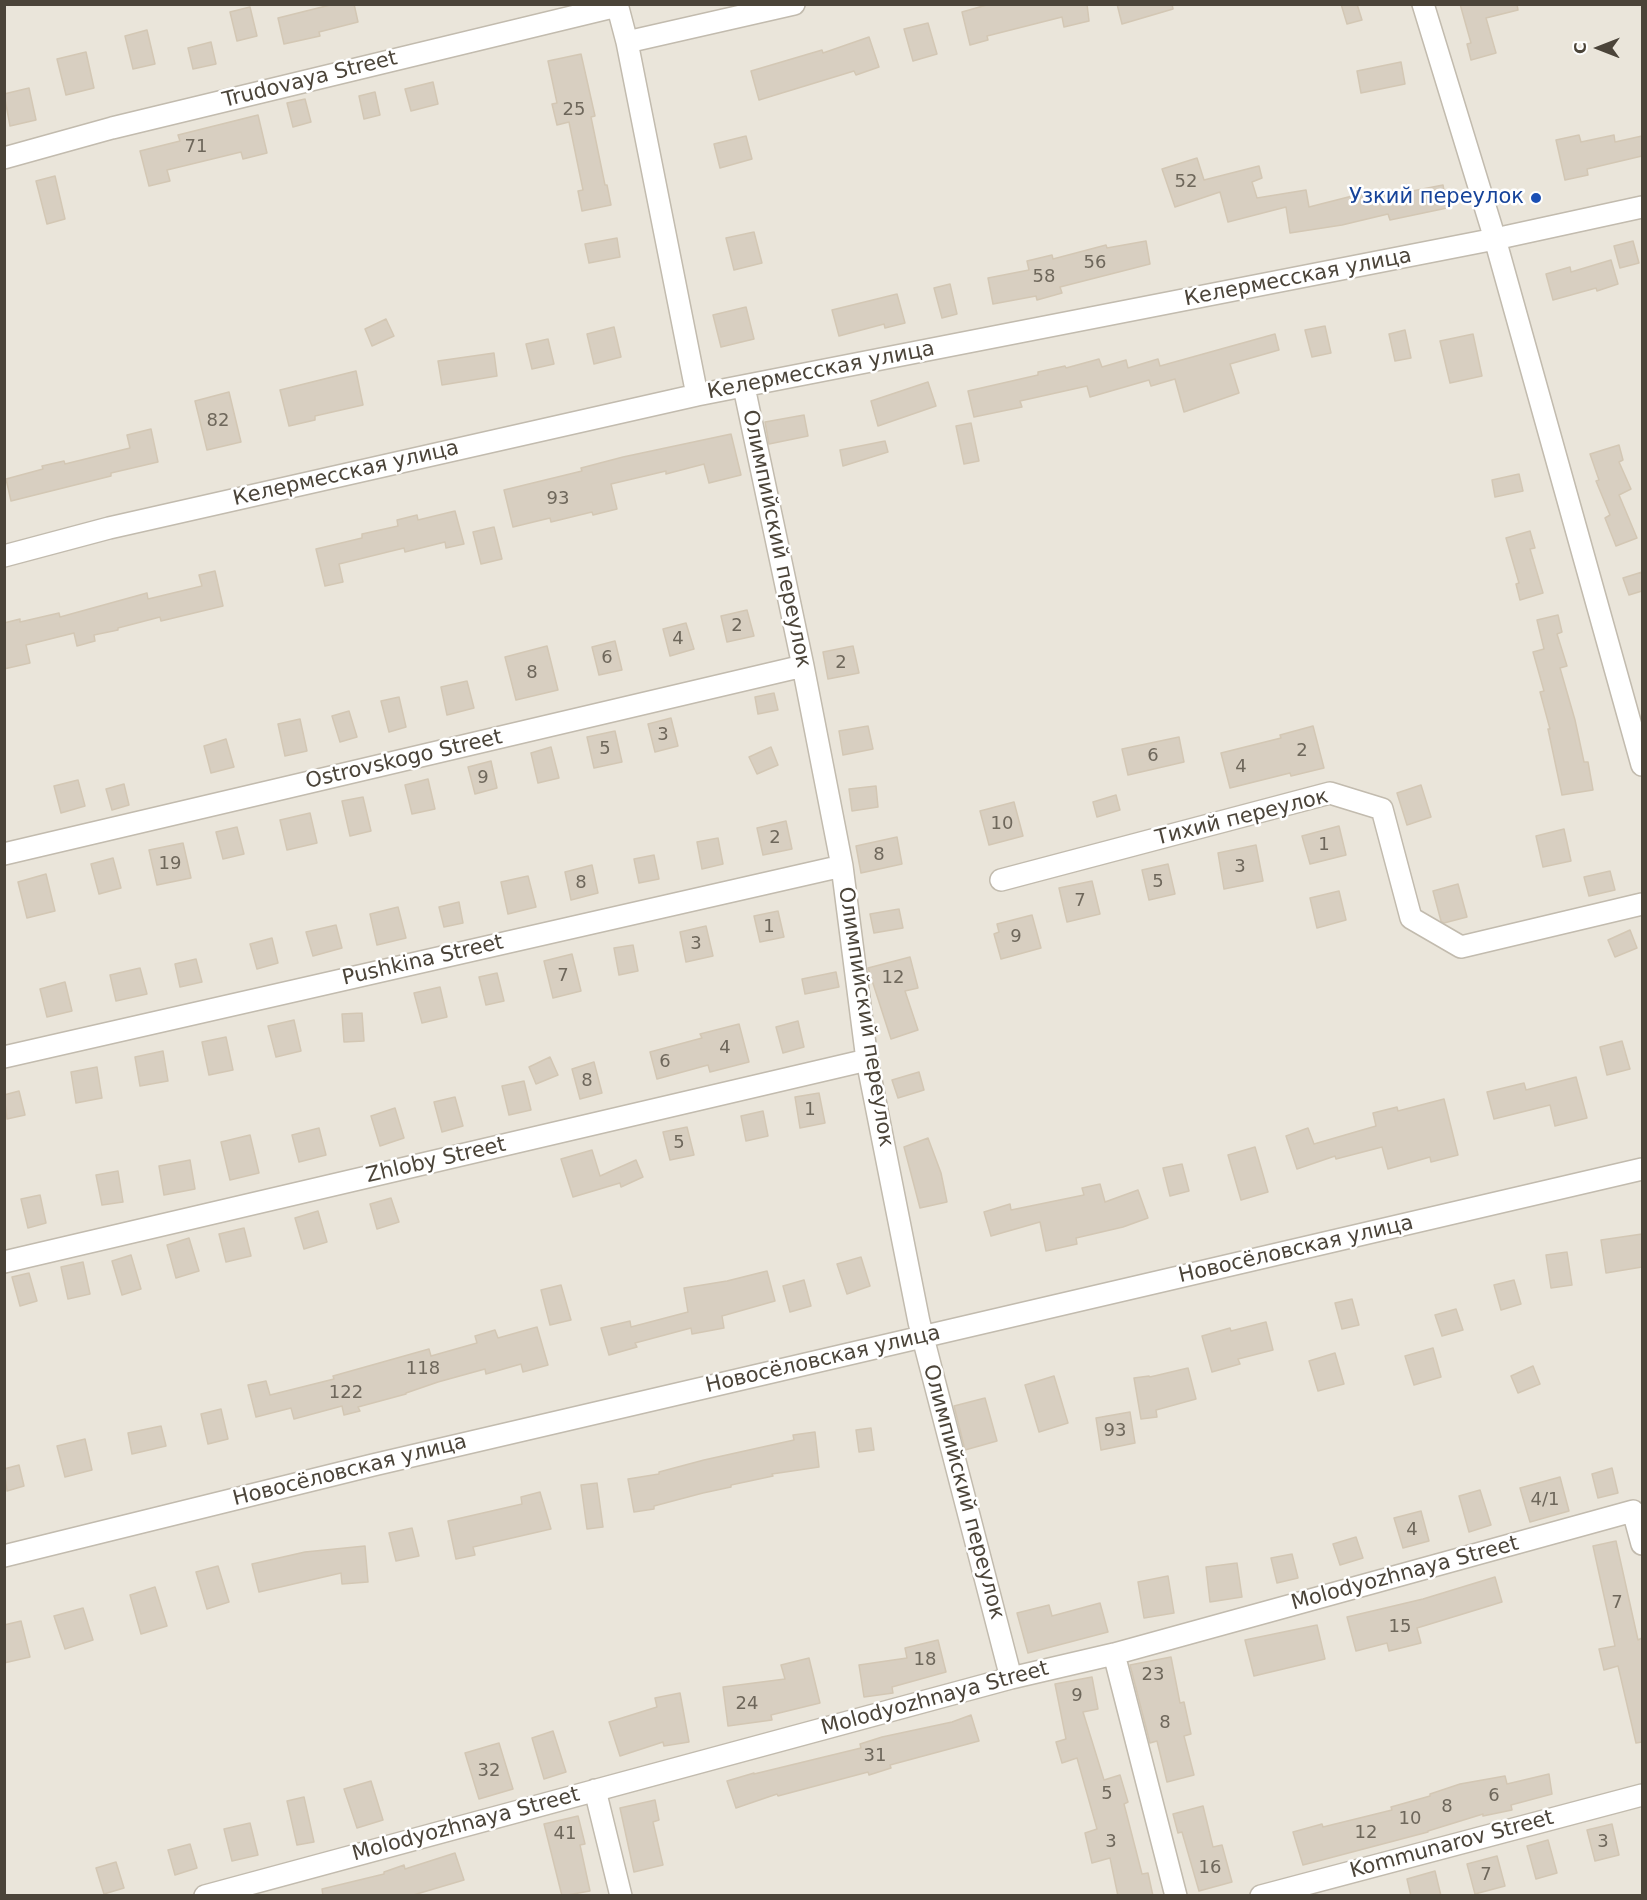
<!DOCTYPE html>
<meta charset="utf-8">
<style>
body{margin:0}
#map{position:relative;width:1647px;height:1900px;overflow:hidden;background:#f6f3ec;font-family:"DejaVu Sans",sans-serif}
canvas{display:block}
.frame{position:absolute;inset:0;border:6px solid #4b4439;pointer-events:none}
.north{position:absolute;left:1569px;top:18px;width:60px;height:60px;-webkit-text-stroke:4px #fff;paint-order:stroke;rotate:270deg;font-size:16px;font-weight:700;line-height:24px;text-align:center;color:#4b4439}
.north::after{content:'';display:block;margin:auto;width:21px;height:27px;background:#4b4439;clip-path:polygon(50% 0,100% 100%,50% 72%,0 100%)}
</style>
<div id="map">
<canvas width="1647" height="1900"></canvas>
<div class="frame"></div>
<div class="north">С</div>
</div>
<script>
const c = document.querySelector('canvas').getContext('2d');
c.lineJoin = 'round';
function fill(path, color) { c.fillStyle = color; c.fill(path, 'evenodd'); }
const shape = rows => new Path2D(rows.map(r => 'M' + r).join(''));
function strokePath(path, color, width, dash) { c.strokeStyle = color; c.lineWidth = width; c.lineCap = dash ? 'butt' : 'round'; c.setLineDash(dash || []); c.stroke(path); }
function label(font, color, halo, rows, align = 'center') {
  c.font = font + ' "DejaVu Sans",sans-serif'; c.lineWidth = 5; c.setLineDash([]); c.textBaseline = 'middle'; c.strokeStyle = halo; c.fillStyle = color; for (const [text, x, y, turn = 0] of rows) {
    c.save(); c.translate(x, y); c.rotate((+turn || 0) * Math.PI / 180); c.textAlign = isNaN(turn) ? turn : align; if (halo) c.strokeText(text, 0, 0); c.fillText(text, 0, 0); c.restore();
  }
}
fill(shape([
 [5,5,1642,5,1642,1895,5,1895]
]), '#eae5da');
const building = shape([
 [334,4,354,4,358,22,319,32,320,36,284,44,278,18,334,4],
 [990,4,1087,4,1089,21,1064,27,1062,17,987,36,988,40,970,45,962,12,990,4],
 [1117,4,1172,4,1173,9,1122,24,1117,4],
 [1341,4,1357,4,1362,20,1347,24,1341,4],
 [1460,4,1517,4,1518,10,1486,18,1496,53,1471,60,1467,44,1471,43,1460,4],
 [250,7,257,36,237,41,230,12,250,7],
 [928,23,937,54,913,61,904,29,928,23],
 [147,30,155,64,133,69,125,36,147,30],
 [869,37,879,67,856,75,854,71,759,100,751,71,822,50,823,53,869,37],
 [211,42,216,64,193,69,188,48,211,42],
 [86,52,94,88,66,95,57,59,86,52],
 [581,54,595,116,591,117,605,185,607,185,611,205,582,211,578,191,583,190,569,122,557,125,552,104,557,103,548,61,581,54],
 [1401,62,1405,84,1361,93,1357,71,1401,62],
 [433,82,438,104,411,111,405,89,433,82],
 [29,88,36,120,10,126,4,94,29,88],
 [375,92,380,115,364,119,359,96,375,92],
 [305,99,311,122,293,127,287,103,305,99],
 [258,115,267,153,243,159,241,152,167,170,170,181,149,186,140,151,180,141,178,135,258,115],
 [1579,135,1581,142,1614,135,1615,142,1642,136,1642,156,1587,169,1588,175,1565,180,1556,140,1579,135],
 [746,136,752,159,720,168,714,144,746,136],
 [1197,158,1204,180,1259,166,1262,178,1252,182,1257,198,1306,190,1309,207,1368,192,1369,196,1396,190,1397,194,1443,185,1447,208,1390,220,1388,214,1342,225,1290,233,1286,207,1228,222,1220,192,1175,207,1162,169,1197,158],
 [55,176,65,219,47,224,36,181,55,176],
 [754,232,762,263,734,270,726,238,754,232],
 [617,238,620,257,589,263,585,244,617,238],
 [1146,241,1150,264,1060,287,1062,293,1037,300,1036,296,993,304,988,278,1029,270,1027,261,1052,255,1053,259,1106,245,1107,248,1146,241],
 [1633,241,1639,263,1620,268,1614,246,1633,241],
 [1611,260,1618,284,1597,291,1596,288,1553,300,1546,274,1570,267,1571,272,1611,260],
 [950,284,957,314,942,318,934,288,950,284],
 [897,294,905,323,885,328,884,324,839,336,832,310,897,294],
 [746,307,754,339,721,347,713,315,746,307],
 [386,319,394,336,372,346,365,329,386,319],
 [1325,326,1331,353,1312,357,1305,330,1325,326],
 [614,327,621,357,594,364,587,334,614,327],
 [1405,330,1411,358,1395,361,1389,334,1405,330],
 [1275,334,1279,350,1230,364,1239,393,1184,412,1175,379,1151,386,1149,380,1090,397,1087,386,1020,401,1022,407,974,417,968,391,1038,375,1038,372,1065,366,1066,368,1099,359,1102,367,1126,360,1128,368,1158,359,1160,366,1275,334],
 [1473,334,1482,376,1450,383,1440,341,1473,334],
 [548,339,554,364,532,369,526,344,548,339],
 [494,353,497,376,442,385,438,361,494,353],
 [356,371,363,405,315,416,315,420,289,426,280,390,356,371],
 [928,382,936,406,878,426,871,401,928,382],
 [229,392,241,442,207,450,195,401,229,392],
 [804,415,808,436,769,444,765,422,804,415],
 [971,423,979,461,964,464,956,426,971,423],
 [151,429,158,462,111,473,111,476,11,501,6,479,43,469,42,466,64,461,65,464,130,448,127,435,151,429],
 [731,434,741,475,709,483,704,464,666,474,666,471,611,484,617,509,593,515,592,512,551,522,550,518,513,527,504,490,582,471,581,468,623,457,731,434],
 [885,441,888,452,843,466,840,450,885,441],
 [1619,445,1623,460,1619,462,1631,489,1619,495,1637,538,1616,546,1605,518,1610,515,1596,481,1599,480,1590,454,1619,445],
 [1519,474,1523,491,1495,497,1492,480,1519,474],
 [455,511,464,544,446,548,445,542,405,552,404,548,339,564,343,582,325,586,316,549,362,538,362,534,398,526,397,520,417,515,418,520,455,511],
 [494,527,502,559,481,564,473,532,494,527],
 [1530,531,1535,548,1530,549,1543,593,1520,600,1516,584,1519,583,1506,538,1530,531],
 [215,571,223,606,161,621,160,617,118,628,118,630,94,635,95,641,77,646,74,633,26,645,30,663,4,669,4,623,20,619,20,622,59,613,60,617,147,593,148,599,202,586,199,575,215,571],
 [1642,572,1642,591,1629,595,1623,578,1642,572],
 [747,610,754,636,727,642,721,616,747,610],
 [1558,615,1562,632,1557,634,1567,666,1560,668,1575,720,1584,762,1588,762,1593,790,1562,795,1548,729,1550,729,1540,692,1544,691,1533,652,1544,649,1537,620,1558,615],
 [686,623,694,649,670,656,663,629,686,623],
 [615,641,622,670,599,675,592,647,615,641],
 [547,646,558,690,516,700,505,657,547,646],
 [853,646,859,673,828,679,823,652,853,646],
 [467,681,474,708,447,715,441,687,467,681],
 [774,693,778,710,758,714,755,697,774,693],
 [399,697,406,727,389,732,381,701,399,697],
 [349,711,357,737,340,742,332,716,349,711],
 [671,718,678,746,655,752,648,724,671,718],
 [300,719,307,751,285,756,278,724,300,719],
 [868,726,873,749,843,755,839,731,868,726],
 [1313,726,1324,768,1291,776,1290,773,1230,788,1221,753,1281,738,1280,735,1313,726],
 [615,731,622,762,594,768,587,737,615,731],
 [1179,737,1184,762,1128,775,1122,749,1179,737],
 [226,739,234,767,211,773,204,746,226,739],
 [551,747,559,778,538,783,531,753,551,747],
 [771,747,778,765,757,774,749,757,771,747],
 [491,761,497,788,475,794,468,767,491,761],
 [428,779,435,809,412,814,405,785,428,779],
 [78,780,85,806,61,813,54,786,78,780],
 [124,784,129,805,112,810,106,789,124,784],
 [1421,785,1431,817,1407,825,1397,793,1421,785],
 [876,786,878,807,852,811,849,789,876,786],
 [1116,795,1120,810,1097,817,1093,802,1116,795],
 [363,797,371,831,350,836,342,801,363,797],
 [1014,802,1023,836,989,845,980,811,1014,802],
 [310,813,317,843,287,850,280,820,310,813],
 [786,821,792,849,763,855,757,828,786,821],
 [1339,826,1346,855,1310,864,1302,836,1339,826],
 [237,827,244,854,223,859,216,832,237,827],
 [1564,829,1571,861,1543,867,1536,836,1564,829],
 [897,837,902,864,861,873,856,846,897,837],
 [718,838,723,864,702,869,697,842,718,838],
 [183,843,191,878,157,885,149,850,183,843],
 [1256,845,1263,881,1224,889,1218,853,1256,845],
 [654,855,659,879,639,883,634,859,654,855],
 [113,858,121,888,99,894,91,864,113,858],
 [1168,864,1175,894,1149,900,1142,870,1168,864],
 [592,865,598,893,571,900,565,872,592,865],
 [1610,871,1615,890,1589,896,1584,877,1610,871],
 [46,874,55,911,27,918,18,882,46,874],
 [528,876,536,907,508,914,501,882,528,876],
 [1092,881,1100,914,1067,922,1059,888,1092,881],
 [1458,884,1467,917,1444,923,1441,921,1433,891,1458,884],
 [1339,891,1346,920,1317,928,1310,898,1339,891],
 [459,902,463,923,444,927,439,907,459,902],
 [398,907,406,938,377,945,370,914,398,907],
 [899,909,903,928,874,933,870,914,899,909],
 [778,911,784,937,760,942,754,916,778,911],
 [1032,915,1041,948,1001,959,994,934,999,932,997,924,1032,915],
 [336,925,342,948,313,956,306,932,336,925],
 [706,926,713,956,686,962,680,932,706,926],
 [1630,930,1637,948,1615,957,1608,940,1630,930],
 [272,938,278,963,257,969,250,944,272,938],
 [633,945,638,971,619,975,614,948,633,945],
 [572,954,581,991,553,998,544,961,572,954],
 [910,957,918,988,905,991,918,1030,891,1039,868,968,910,957],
 [196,959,202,982,180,987,175,964,196,959],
 [140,968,147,994,116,1001,110,975,140,968],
 [836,972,839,987,805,994,802,979,836,972],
 [497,973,504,1001,486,1005,479,977,497,973],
 [65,982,72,1011,47,1017,40,989,65,982],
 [440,987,447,1017,422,1023,414,993,440,987],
 [362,1013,364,1041,344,1042,342,1014,362,1013],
 [294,1020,301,1051,276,1057,268,1026,294,1020],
 [798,1021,804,1047,783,1053,776,1027,798,1021],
 [739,1024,749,1062,710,1072,708,1065,657,1079,650,1052,702,1038,700,1034,739,1024],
 [226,1037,233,1070,209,1075,202,1042,226,1037],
 [1622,1041,1630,1069,1607,1075,1600,1047,1622,1041],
 [163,1051,168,1081,140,1086,135,1057,163,1051],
 [550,1057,558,1075,536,1084,529,1067,550,1057],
 [594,1062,602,1093,580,1099,572,1069,594,1062],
 [97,1067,102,1098,76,1103,71,1072,97,1067],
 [919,1072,924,1090,898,1098,892,1080,919,1072],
 [1576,1077,1587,1118,1555,1126,1550,1105,1494,1119,1487,1092,1524,1083,1526,1090,1576,1077],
 [524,1081,531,1110,509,1115,502,1086,524,1081],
 [19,1091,25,1115,7,1119,4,1095,19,1091],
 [819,1093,825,1123,800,1128,795,1097,819,1093],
 [455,1097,463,1126,442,1132,434,1102,455,1097],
 [1444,1099,1458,1155,1431,1162,1430,1157,1388,1169,1382,1147,1336,1159,1335,1156,1297,1169,1286,1136,1308,1128,1314,1144,1376,1126,1373,1113,1397,1107,1398,1111,1444,1099],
 [395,1108,404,1138,380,1146,371,1116,395,1108],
 [763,1111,768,1136,746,1141,741,1116,763,1111],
 [687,1127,694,1155,670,1160,663,1132,687,1127],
 [319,1128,326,1155,299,1162,292,1135,319,1128],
 [250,1135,259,1173,230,1180,221,1142,250,1135],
 [928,1138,941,1173,947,1202,920,1208,904,1147,928,1138],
 [1255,1147,1268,1192,1241,1200,1228,1155,1255,1147],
 [592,1150,600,1176,636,1160,643,1177,621,1187,620,1183,573,1197,561,1159,592,1150],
 [190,1160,195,1189,164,1195,159,1166,190,1160],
 [1182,1164,1189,1191,1170,1196,1163,1168,1182,1164],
 [118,1171,123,1202,102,1205,96,1175,118,1171],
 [1100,1184,1105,1202,1138,1190,1148,1218,1123,1227,1076,1238,1077,1244,1046,1251,1040,1222,991,1236,984,1212,1010,1204,1011,1210,1084,1195,1082,1188,1100,1184],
 [40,1195,46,1223,28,1228,21,1199,40,1195],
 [391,1198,399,1222,377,1229,370,1204,391,1198],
 [318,1211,327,1242,304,1249,295,1218,318,1211],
 [244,1228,251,1256,226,1262,219,1234,244,1228],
 [1642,1234,1642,1267,1606,1273,1601,1240,1642,1234],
 [189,1238,199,1271,176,1278,167,1245,189,1238],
 [1567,1252,1572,1285,1551,1288,1546,1255,1567,1252],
 [131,1255,141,1289,122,1295,112,1261,131,1255],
 [861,1257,870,1286,847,1294,837,1264,861,1257],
 [83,1262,90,1294,68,1299,61,1267,83,1262],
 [767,1271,775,1301,722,1316,724,1328,692,1334,691,1328,635,1343,637,1347,609,1355,601,1328,630,1321,631,1327,688,1312,684,1288,727,1281,767,1271],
 [29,1273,37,1301,20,1306,12,1277,29,1273],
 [804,1280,811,1306,790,1312,783,1286,804,1280],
 [1514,1280,1521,1304,1501,1310,1494,1285,1514,1280],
 [561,1285,571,1320,550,1325,541,1290,561,1285],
 [1352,1299,1359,1325,1342,1329,1335,1303,1352,1299],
 [1456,1309,1463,1330,1442,1336,1435,1315,1456,1309],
 [1266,1322,1273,1350,1238,1359,1240,1364,1212,1372,1202,1336,1230,1328,1231,1331,1266,1322],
 [537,1327,548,1365,523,1372,521,1364,486,1374,485,1369,438,1382,406,1393,406,1394,358,1407,360,1411,344,1415,342,1406,294,1419,291,1408,256,1417,248,1385,266,1381,270,1395,334,1379,333,1376,429,1349,431,1356,477,1343,475,1336,495,1330,498,1338,537,1327],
 [1433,1348,1441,1377,1414,1385,1405,1356,1433,1348],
 [1335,1353,1344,1384,1318,1391,1309,1361,1335,1353],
 [1533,1366,1540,1384,1518,1393,1511,1376,1533,1366],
 [1188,1368,1196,1399,1156,1410,1157,1417,1141,1419,1134,1378,1149,1376,1150,1377,1188,1368],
 [1054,1376,1068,1423,1039,1432,1025,1385,1054,1376],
 [985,1398,997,1441,965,1450,954,1406,985,1398],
 [221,1409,228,1439,208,1444,201,1414,221,1409],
 [1130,1412,1135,1443,1101,1450,1096,1418,1130,1412],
 [161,1426,166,1446,132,1454,128,1433,161,1426],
 [871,1428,874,1450,859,1452,856,1430,871,1428],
 [815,1432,819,1467,772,1474,773,1476,731,1485,731,1487,703,1493,654,1506,654,1509,634,1512,628,1479,659,1474,659,1472,704,1460,794,1440,793,1435,815,1432],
 [85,1439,92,1470,65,1477,57,1446,85,1439],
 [19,1465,24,1486,7,1491,4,1469,19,1465],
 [1612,1468,1618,1493,1598,1498,1592,1474,1612,1468],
 [1560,1477,1569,1511,1530,1522,1520,1488,1560,1477],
 [597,1483,603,1527,587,1529,581,1485,597,1483],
 [1480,1490,1491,1525,1469,1532,1459,1496,1480,1490],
 [540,1492,551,1529,473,1547,475,1555,456,1559,448,1521,522,1504,521,1497,540,1492],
 [1421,1511,1429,1541,1403,1548,1394,1518,1421,1511],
 [412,1528,419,1556,396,1561,389,1533,412,1528],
 [1356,1537,1363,1558,1340,1565,1333,1544,1356,1537],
 [1616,1541,1638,1640,1642,1638,1642,1742,1636,1743,1618,1666,1604,1670,1599,1649,1615,1646,1593,1546,1616,1541],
 [365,1546,368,1582,342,1584,341,1573,259,1592,252,1564,305,1552,365,1546],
 [1292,1554,1298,1578,1277,1583,1271,1558,1292,1554],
 [1237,1563,1242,1597,1210,1602,1206,1567,1237,1563],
 [218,1566,229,1602,207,1609,196,1572,218,1566],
 [1168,1576,1174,1613,1144,1618,1138,1582,1168,1576],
 [1495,1577,1502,1602,1417,1628,1421,1643,1389,1651,1387,1643,1356,1651,1347,1617,1423,1599,1495,1577],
 [155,1587,167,1626,141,1634,130,1595,155,1587],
 [1100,1603,1108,1632,1028,1653,1017,1613,1049,1605,1052,1616,1100,1603],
 [83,1608,93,1640,65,1649,54,1616,83,1608],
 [21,1621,30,1657,4,1663,4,1625,21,1621],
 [1317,1625,1325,1659,1254,1676,1245,1640,1317,1625],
 [938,1640,946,1672,892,1687,893,1693,864,1697,859,1665,907,1658,905,1648,938,1640],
 [1171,1657,1180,1703,1184,1702,1191,1734,1184,1736,1194,1775,1167,1782,1157,1741,1150,1743,1130,1665,1171,1657],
 [809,1658,820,1703,771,1715,772,1720,728,1726,723,1687,785,1679,781,1665,809,1658],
 [1092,1677,1098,1709,1083,1712,1104,1780,1120,1775,1128,1802,1124,1804,1142,1874,1148,1873,1153,1896,1118,1896,1110,1858,1092,1863,1085,1833,1097,1829,1077,1758,1062,1763,1056,1742,1066,1739,1055,1684,1092,1677],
 [680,1693,689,1742,664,1746,663,1742,620,1756,609,1722,657,1707,655,1698,680,1693],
 [971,1715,979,1741,890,1765,891,1768,869,1775,868,1772,778,1796,777,1794,736,1808,727,1781,754,1773,754,1774,861,1748,860,1744,882,1737,952,1722,971,1715],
 [553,1731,566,1772,544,1779,532,1738,553,1731],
 [499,1743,513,1789,479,1799,465,1753,499,1743],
 [1549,1774,1552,1794,1511,1805,1512,1810,1483,1816,1483,1814,1428,1831,1428,1832,1303,1865,1293,1832,1322,1824,1323,1827,1392,1810,1391,1807,1430,1796,1430,1794,1460,1784,1505,1776,1507,1784,1549,1774],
 [371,1781,383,1820,357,1828,344,1789,371,1781],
 [304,1797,314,1842,297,1845,287,1801,304,1797],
 [655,1800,659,1820,653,1822,663,1865,634,1872,620,1808,655,1800],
 [1203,1806,1213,1847,1222,1845,1232,1882,1199,1891,1182,1832,1178,1833,1173,1814,1203,1806],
 [578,1816,585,1844,580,1845,590,1891,562,1896,544,1824,578,1816],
 [250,1823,258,1855,232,1861,224,1829,250,1823],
 [1612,1824,1619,1855,1595,1861,1587,1830,1612,1824],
 [1548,1840,1557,1873,1536,1879,1527,1846,1548,1840],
 [190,1844,197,1868,175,1875,168,1850,190,1844],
 [455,1853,464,1880,410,1896,323,1896,322,1889,384,1874,384,1872,404,1865,405,1869,455,1853],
 [1497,1856,1505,1886,1475,1894,1467,1864,1497,1856],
 [116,1862,124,1888,104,1894,96,1868,116,1862],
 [1435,1871,1441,1896,1411,1896,1407,1879,1435,1871]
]);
fill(building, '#d8cfc1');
strokePath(building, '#d3c7b4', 1.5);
const minor = shape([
 [617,4,627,42,697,395],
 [1423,4,1495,239,1642,765],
 [627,42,794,4],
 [4,158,112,128,617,6],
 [744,387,803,666,842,866,867,1060,919,1322,1011,1678],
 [4,556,109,528,697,395,1495,239,1642,207],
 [4,854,803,666],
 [1001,880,1330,793,1382,809,1411,918,1461,947,1642,904],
 [4,1057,842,866],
 [4,1262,867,1060],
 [4,1556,373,1465,1642,1169],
 [1114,1654,1176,1896],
 [595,1790,621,1896],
 [205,1896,1011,1678,1114,1654,1633,1511,1642,1544],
 [1261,1896,1642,1795]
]);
strokePath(minor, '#c2bbae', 24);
strokePath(minor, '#fff', 21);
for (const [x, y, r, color] of [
 [1536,198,6,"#1a4fb4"]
]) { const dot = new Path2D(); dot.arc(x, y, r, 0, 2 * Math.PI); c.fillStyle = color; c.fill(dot); strokePath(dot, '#fff', 2); }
label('18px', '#6e675b', null, [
 ["25",574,110],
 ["71",196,147],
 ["52",1186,182],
 ["56",1095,263],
 ["58",1044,277],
 ["82",218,421],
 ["93",558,499],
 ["2",737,626],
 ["4",678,639],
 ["6",607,658],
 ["2",841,663],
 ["8",532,673],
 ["3",663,735],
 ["5",605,749],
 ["2",1302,751],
 ["6",1153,756],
 ["4",1241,767],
 ["9",483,778],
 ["10",1002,824],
 ["2",775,838],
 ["1",1324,845],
 ["8",879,855],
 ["19",170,864],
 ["3",1240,867],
 ["5",1158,882],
 ["8",581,883],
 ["7",1080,901],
 ["1",769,927],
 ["9",1016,937],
 ["3",696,944],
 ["7",563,976],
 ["12",893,978],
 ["4",725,1048],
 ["6",665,1062],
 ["8",587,1081],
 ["1",810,1110],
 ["5",679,1143],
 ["118",423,1369],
 ["122",346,1393],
 ["93",1115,1431],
 ["4/1",1545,1500],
 ["4",1412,1530],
 ["7",1617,1603],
 ["15",1400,1627],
 ["18",925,1660],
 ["23",1153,1675],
 ["9",1077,1696],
 ["24",747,1704],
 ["8",1165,1723],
 ["31",875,1756],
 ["32",489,1771],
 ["5",1107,1794],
 ["6",1494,1796],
 ["8",1447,1807],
 ["10",1410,1819],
 ["12",1366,1833],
 ["41",565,1834],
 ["3",1111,1842],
 ["3",1603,1842],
 ["16",1210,1868],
 ["7",1486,1875]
]);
label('21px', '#4b4439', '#fff', [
 ["Trudovaya Street",310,80,-14],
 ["Келермесская улица",1298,278,-11],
 ["Келермесская улица",821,371,-11],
 ["Келермесская улица",346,474,-13],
 ["Олимпийский переулок",776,539,78],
 ["Ostrovskogo Street",404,760,-13],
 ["Тихий переулок",1242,818,-14],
 ["Pushkina Street",423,961,-13],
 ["Олимпийский переулок",865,1017,81],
 ["Zhloby Street",436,1161,-13],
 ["Новосёловская улица",1296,1250,-13],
 ["Новосёловская улица",823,1360,-13],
 ["Новосёловская улица",350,1471,-14],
 ["Олимпийский переулок",963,1492,75],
 ["Molodyozhnaya Street",1405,1574,-15],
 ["Molodyozhnaya Street",935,1699,-15],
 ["Molodyozhnaya Street",466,1825,-15],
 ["Kommunarov Street",1452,1845,-15]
]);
label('21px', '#164399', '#fff', [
 ["Узкий переулок",1524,198]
], 'right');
</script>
